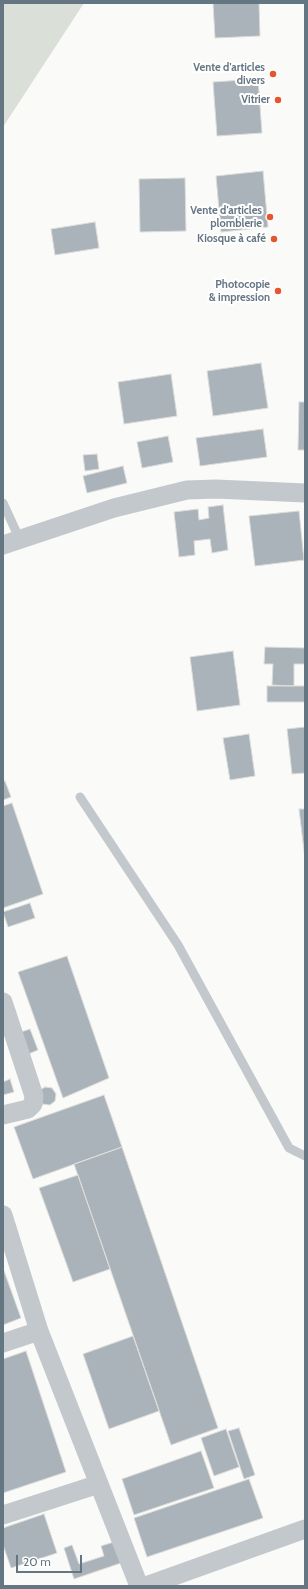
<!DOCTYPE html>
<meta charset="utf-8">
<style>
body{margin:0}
#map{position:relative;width:308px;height:1589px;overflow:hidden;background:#fafaf8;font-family:Cabin,sans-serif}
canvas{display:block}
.frame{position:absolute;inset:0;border:4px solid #657683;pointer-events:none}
.scale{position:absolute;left:16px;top:1555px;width:66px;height:18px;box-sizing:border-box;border:2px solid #657683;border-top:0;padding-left:5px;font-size:12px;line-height:14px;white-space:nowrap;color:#657683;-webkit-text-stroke:3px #fff;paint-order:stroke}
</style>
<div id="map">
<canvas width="308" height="1589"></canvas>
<div class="frame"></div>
<div class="scale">20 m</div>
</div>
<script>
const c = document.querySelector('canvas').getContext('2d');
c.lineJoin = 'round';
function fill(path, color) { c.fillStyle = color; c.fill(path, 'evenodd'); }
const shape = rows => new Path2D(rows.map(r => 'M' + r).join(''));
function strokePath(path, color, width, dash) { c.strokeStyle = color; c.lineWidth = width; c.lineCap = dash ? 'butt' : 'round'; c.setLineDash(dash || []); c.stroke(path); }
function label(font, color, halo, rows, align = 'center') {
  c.font = font + ' Cabin,sans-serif'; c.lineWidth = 4; c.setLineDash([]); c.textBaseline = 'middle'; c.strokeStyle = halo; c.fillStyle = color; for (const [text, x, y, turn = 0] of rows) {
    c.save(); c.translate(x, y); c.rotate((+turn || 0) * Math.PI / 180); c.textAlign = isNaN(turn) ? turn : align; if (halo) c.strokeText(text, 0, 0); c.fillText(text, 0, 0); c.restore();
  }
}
fill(shape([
 [3,3,84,3,3,127]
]), '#dadfd7');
const building = shape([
 [213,3,259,3,260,36,215,38,213,3],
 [258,79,262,133,217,136,213,82,258,79],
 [263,171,268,227,221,232,216,176,263,171],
 [185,178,186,231,140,232,139,179,185,178],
 [95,222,99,248,55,255,51,229,95,222],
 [261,363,268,408,213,416,207,371,261,363],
 [171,374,177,416,124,424,118,382,171,374],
 [299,402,305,402,305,450,298,450,299,402],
 [263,429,267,457,200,466,196,438,263,429],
 [168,436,173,462,142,468,137,442,168,436],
 [97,454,99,469,85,471,83,455,97,454],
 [123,466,127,483,87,493,83,476,123,466],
 [223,505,228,550,212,553,210,539,194,541,195,555,179,557,174,512,198,509,199,520,209,518,208,507,223,505],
 [299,511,304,560,255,566,249,516,299,511],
 [265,647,305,648,305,664,294,664,294,686,272,685,273,664,264,664,265,647],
 [233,651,240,705,197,711,190,657,233,651],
 [267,686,305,686,305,702,267,702,267,686],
 [305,727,305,773,292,774,287,729,305,727],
 [249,734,255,776,230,780,223,738,249,734],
 [5,781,11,797,3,800,3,782,5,781],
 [12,803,43,894,3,908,3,806,12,803],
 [299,809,305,809,305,859,299,809],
 [30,903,35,918,8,927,3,912,30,903],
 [67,956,109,1078,63,1098,18,972,67,956],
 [30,1029,38,1050,26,1055,18,1033,30,1029],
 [10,1079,14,1092,3,1095,3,1082,10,1079],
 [45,1087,52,1088,56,1094,55,1101,50,1105,42,1104,39,1091,45,1087],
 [104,1095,122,1147,33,1179,14,1127,104,1095],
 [122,1147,218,1428,171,1445,74,1164,122,1147],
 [78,1175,110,1269,73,1282,39,1188,78,1175],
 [3,1268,21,1318,3,1325,3,1268],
 [133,1336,159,1411,109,1429,83,1354,133,1336],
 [26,1351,66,1472,3,1493,3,1359,26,1351],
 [239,1428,255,1475,244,1479,228,1431,239,1428],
 [226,1429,239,1467,214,1476,201,1438,226,1429],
 [201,1451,214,1488,134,1515,122,1479,201,1451],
 [249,1479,263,1518,147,1557,134,1518,249,1479],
 [44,1514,57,1553,11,1568,3,1545,3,1528,44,1514],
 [114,1542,121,1563,74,1579,64,1548,72,1545,79,1564,104,1556,101,1546,114,1542]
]);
fill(building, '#aab3b9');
strokePath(building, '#dcdcda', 1);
strokePath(shape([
 [3,503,20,540],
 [80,797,178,945,289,1148,305,1156]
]), '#c3c8cc', 9);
strokePath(shape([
 [3,545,114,508,187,490,216,489,305,493],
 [3,1002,34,1096,33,1104,28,1109,3,1115],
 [3,1215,39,1331,139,1586],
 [3,1343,39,1331],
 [3,1515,99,1484],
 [146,1586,305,1529]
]), '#c3c8cc', 19);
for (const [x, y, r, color] of [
 [273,74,4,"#e4572e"],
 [278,100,4,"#e4572e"],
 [270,217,4,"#e4572e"],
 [274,239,4,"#e4572e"],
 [278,291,4,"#e4572e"]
]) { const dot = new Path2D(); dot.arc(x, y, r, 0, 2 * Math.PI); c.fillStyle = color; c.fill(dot); strokePath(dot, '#fff', 1.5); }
label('bold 11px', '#657683', '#fff', [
 ["Vente d'articles",265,68],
 ["divers",265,81],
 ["Vitrier",270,100],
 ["Vente d'articles",262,211],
 ["plomblerie",262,224],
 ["Kiosque à café",266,239],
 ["Photocopie",270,285],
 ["& impression",270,298]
], 'right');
</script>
